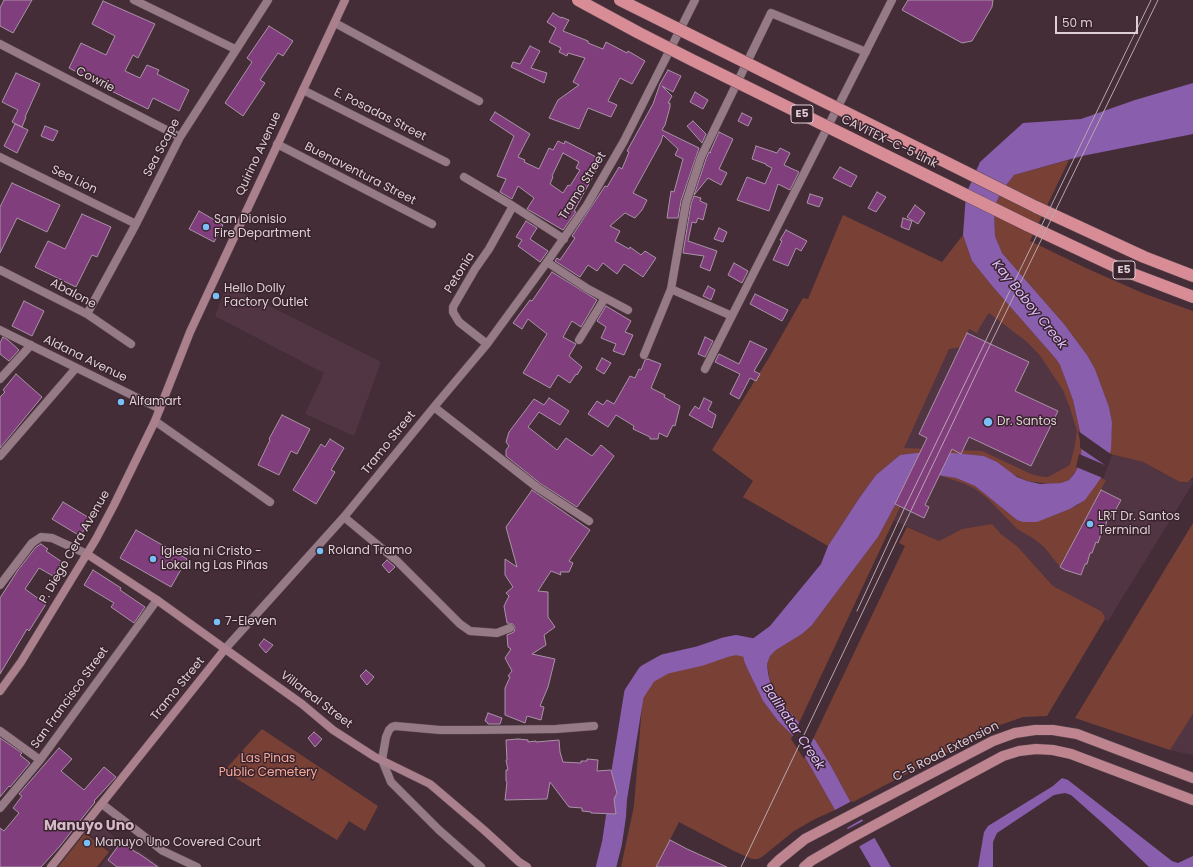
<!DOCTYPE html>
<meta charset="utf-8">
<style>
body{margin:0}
#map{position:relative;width:1193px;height:867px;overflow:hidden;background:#442d37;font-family:Poppins,sans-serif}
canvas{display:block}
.scale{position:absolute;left:1055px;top:16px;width:83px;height:18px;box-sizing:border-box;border:2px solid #decfd5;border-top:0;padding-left:5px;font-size:12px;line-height:14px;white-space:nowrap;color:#decfd5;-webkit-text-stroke:3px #39232d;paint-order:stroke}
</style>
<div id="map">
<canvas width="1193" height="867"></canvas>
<div class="scale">50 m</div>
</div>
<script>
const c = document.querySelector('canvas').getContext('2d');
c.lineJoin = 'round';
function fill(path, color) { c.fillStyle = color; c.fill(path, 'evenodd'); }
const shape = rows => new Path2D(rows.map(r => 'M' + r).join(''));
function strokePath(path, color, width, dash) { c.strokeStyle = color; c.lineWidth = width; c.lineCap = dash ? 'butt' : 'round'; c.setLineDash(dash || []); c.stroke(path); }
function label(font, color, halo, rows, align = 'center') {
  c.font = font + ' Poppins,sans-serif'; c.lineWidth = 3; c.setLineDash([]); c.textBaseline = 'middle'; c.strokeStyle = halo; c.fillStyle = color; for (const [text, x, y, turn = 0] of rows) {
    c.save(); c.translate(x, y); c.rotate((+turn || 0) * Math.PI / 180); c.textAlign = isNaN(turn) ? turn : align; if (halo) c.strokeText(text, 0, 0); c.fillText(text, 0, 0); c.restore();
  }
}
fill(shape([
 [227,285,381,362,354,436,305,414,324,373,215,316],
 [991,310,1056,359,1082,441,1061,483,900,455,949,349,969,329,977,333,983,322],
 [1112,455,1143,462,1180,482,1184,483,1191,480,1193,481,1193,483,1108,621,1105,619,1104,615,1101,611,1053,586,1017,546,1001,534,992,524,962,529,939,541,888,518,902,492,938,475,965,484,975,489,988,499,1017,529,1034,539,1044,547,1060,567,1106,480,1103,478],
 [1193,714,1193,755,1170,750],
 [97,822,119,841,110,851,88,833],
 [122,839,162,867,100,867]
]), '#523543');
fill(shape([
 [1069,160,1030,241,1088,269,1145,294,1193,311,1193,477,1188,482,1180,482,1143,462,1110,454,1112,422,1109,407,1095,369,1087,355,1064,324,1002,253,995,236,994,208,1001,192,1014,175],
 [843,215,942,262,963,235,972,261,993,287,1056,359,1060,365,1073,400,1082,441,1081,455,1077,469,1069,480,1061,483,1050,484,1027,481,1009,472,997,462,984,456,954,453,916,453,900,455,876,475,860,497,828,546,743,497,753,481,712,450,770,356,803,298,808,299],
 [989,313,1026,341,1039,354,1063,390,1070,408,1077,431,1075,445,1070,465,1048,477,1043,477,1031,474,982,451,904,448,949,349,961,347,969,329,977,333,983,322],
 [938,475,956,478,975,486,1017,520,1044,519,1070,509,1078,505,1101,478,1106,480,1060,567,1044,547,1034,539,1017,529,988,499,975,489,965,484],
 [895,505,900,507,799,723,777,698,771,686,767,664,770,656,776,650,802,634,812,625,878,537],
 [1193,523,1193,714,1170,750,1075,718],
 [992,524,1001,534,1017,546,1053,586,1101,611,1104,615,1105,619,1047,716,1023,717,1000,725,851,803,831,766,813,739,905,546,899,543,907,527,939,541,962,529],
 [732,654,743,655,744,661,747,668,763,701,778,721,791,734,805,757,835,810,815,819,794,831,762,857,758,859,752,859,734,851,679,822,656,867,621,867,634,806,643,693,649,684,657,677,718,657],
 [262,729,378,806,365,831,349,821,337,840,224,771],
 [85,833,109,852,97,867,58,867]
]), '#794136');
fill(shape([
 [1193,83,1193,134,1082,156,1014,175,1001,192,994,208,995,236,1002,253,1064,324,1087,355,1095,369,1109,407,1112,422,1111,450,1101,478,1085,500,1070,509,1037,522,1023,522,1017,520,975,486,956,478,937,475,902,492,878,537,812,625,802,634,776,650,770,656,767,664,768,673,771,686,777,698,815,740,831,766,851,803,874,837,891,867,871,867,859,846,835,810,805,757,791,734,778,721,763,701,747,668,744,661,743,655,751,640,770,626,821,564,828,546,860,497,876,475,900,455,916,453,954,453,984,456,997,462,1017,477,1027,481,1040,484,1061,483,1069,480,1074,474,1077,469,1081,455,1082,441,1073,400,1060,365,1056,359,993,287,972,261,963,235,966,194,980,162,1023,123,1081,119,1135,100],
 [1062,778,1068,780,1172,861,1178,863,1193,856,1193,867,1149,867,1107,827,1071,795,1065,793,1054,795,997,833,993,842,993,867,978,867,984,832,988,826,1053,786]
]), '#895ead');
fill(shape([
 [1078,431,1112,455,1103,478,1076,467,1079,454,1105,465,1080,448,1080,441],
 [800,721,814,737,804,759,791,739],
 [852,801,864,818,845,829,833,811],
 [865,820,876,837,858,847,846,830]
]), '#442d37');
strokePath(shape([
 [606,867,612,843,616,816,617,799,634,694,647,674,665,664,700,656,726,647,736,645,761,650]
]), '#895ead', 20);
const building = shape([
 [4,0,32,0,13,33,0,26,0,8,4,0],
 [908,0,993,0,992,7,972,41,962,43,902,10,908,0],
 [103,1,155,24,138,58,133,55,125,71,140,78,147,65,159,70,157,74,189,90,179,111,153,98,148,109,93,82,93,80,69,68,81,43,106,55,115,36,92,24,103,1],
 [553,13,561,18,561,17,569,20,563,31,588,41,588,43,603,49,606,42,627,53,628,51,645,61,632,84,620,78,608,101,617,105,611,117,588,108,579,129,549,118,558,100,579,85,573,82,585,58,568,53,567,56,559,52,561,48,549,42,556,28,547,22,553,13],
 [269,26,293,41,283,56,278,53,260,80,265,83,243,116,225,103,252,62,247,58,269,26],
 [530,46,540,51,531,68,547,73,544,83,511,67,513,62,520,64,530,46],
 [668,70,681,76,673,92,662,86,672,96,668,103,670,103,670,107,665,125,662,130,699,148,681,201,678,218,667,218,671,191,674,192,683,159,675,155,678,149,663,135,661,142,633,193,647,200,642,210,635,218,625,213,610,226,620,231,615,241,629,249,630,247,641,255,645,251,656,258,643,277,624,264,617,274,603,263,597,271,588,265,580,277,555,261,557,258,560,260,575,238,572,236,605,186,607,187,619,167,622,169,629,152,627,151,653,104,660,84,668,70],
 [16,73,40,84,25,117,26,117,22,127,12,122,18,110,2,102,16,73],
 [695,92,708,100,703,109,690,102,695,92],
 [495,112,530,134,518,157,525,160,524,162,539,169,549,148,553,150,558,141,564,144,565,141,602,160,574,211,576,212,563,230,527,209,534,198,518,186,512,199,500,192,506,179,497,176,514,136,490,120,495,112],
 [563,153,579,162,576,168,580,170,570,186,568,185,563,193,550,184,553,177,552,176,563,153],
 [742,113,752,118,748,126,738,121,742,113],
 [693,121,706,134,702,143,687,126,693,121],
 [15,124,28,130,17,153,4,146,15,124],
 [45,126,58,131,53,141,41,136,45,126],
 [719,132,733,139,719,169,727,173,721,185,708,178,694,195,706,159,709,152,711,153,710,152,719,132],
 [756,146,777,153,780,148,790,153,784,165,799,172,790,190,778,184,769,211,737,200,747,177,765,184,772,168,766,165,766,164,752,159,756,146],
 [840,167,857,176,851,187,833,178,840,167],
 [12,183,60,205,47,232,17,218,0,253,0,207,12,183],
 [877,192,886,197,876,212,868,208,877,192],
 [810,194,823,198,819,207,807,203,810,194],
 [694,196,701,198,700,201,707,204,703,220,698,218,696,223,692,222,688,241,717,251,710,271,700,267,704,256,683,253,691,204,694,196],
 [915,205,925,213,918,224,907,217,915,205],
 [199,211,223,225,214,242,189,229,199,211],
 [82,214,111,227,97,257,92,255,76,287,35,267,48,241,65,249,82,214],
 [903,218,912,221,909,230,901,227,903,218],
 [526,221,537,228,530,239,548,251,540,262,518,246,522,240,516,237,526,221],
 [719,228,727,232,723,242,714,239,719,228],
 [786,230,807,241,801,251,796,248,788,266,773,260,782,241,780,240,786,230],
 [734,263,748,271,742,283,728,275,734,263],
 [552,272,597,300,581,327,572,321,563,337,576,344,569,356,582,367,577,375,576,374,570,383,558,375,550,388,523,373,547,334,528,319,522,329,513,323,530,300,532,301,552,272],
 [708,286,715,290,711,300,703,296,708,286],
 [755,294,788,310,782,321,750,304,755,294],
 [24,301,44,311,32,336,12,326,24,301],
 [606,306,631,321,625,332,633,335,624,355,613,351,616,344,601,338,606,327,597,321,606,306],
 [967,333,1029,362,1015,391,1058,411,1031,466,969,437,961,454,952,449,925,505,929,507,924,518,895,504,927,438,919,434,967,333],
 [3,337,8,340,19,350,9,361,0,354,0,343,3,337],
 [705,337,713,341,705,357,698,354,705,337],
 [750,341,767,349,754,371,760,374,756,381,750,378,739,399,730,394,740,374,715,362,719,354,739,364,750,341],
 [602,358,611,363,604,374,596,369,602,358],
 [648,359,661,364,651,388,665,395,664,397,680,406,675,426,673,425,667,437,659,433,658,439,650,439,650,437,633,429,634,426,616,415,608,427,588,414,597,401,603,405,607,400,614,404,630,376,635,378,639,369,641,370,645,360,648,359],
 [16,374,42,397,0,448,0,397,5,392,3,390,16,374],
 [549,398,569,411,560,425,539,412,528,427,557,450,566,438,592,456,601,445,614,456,577,507,541,484,506,456,506,450,509,446,506,442,509,432,534,399,544,405,549,398],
 [704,398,712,402,708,410,716,415,712,428,689,415,695,406,699,409,704,398],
 [282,415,310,429,297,454,291,451,279,475,258,465,270,440,269,439,282,415],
 [330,439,344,448,331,470,335,472,316,504,293,490,321,444,325,447,330,439],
 [532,490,590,530,569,561,573,563,569,572,560,572,561,575,551,571,538,591,548,592,548,617,555,627,544,635,546,645,532,654,555,659,548,687,540,706,544,707,541,720,527,716,525,723,505,715,505,688,510,677,508,676,512,671,505,658,511,649,508,647,507,635,514,632,515,628,513,624,507,623,504,606,509,596,506,593,513,587,505,575,505,559,517,567,506,527,532,490],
 [1101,490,1121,500,1115,511,1113,510,1109,521,1107,520,1104,532,1102,531,1098,543,1096,542,1092,553,1090,553,1087,564,1085,564,1081,575,1065,570,1060,567,1101,490],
 [63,502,91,519,80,536,52,519,63,502],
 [136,530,187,559,171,587,120,558,136,530],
 [41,544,48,549,46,551,62,562,53,576,39,568,25,589,46,604,29,631,27,629,0,674,0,598,18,570,36,547,41,544],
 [387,560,395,567,389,573,382,565,387,560],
 [93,570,121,588,120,590,145,607,134,623,111,607,114,603,84,585,93,570],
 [264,639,273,645,266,653,259,645,264,639],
 [366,670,374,677,367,685,360,676,366,670],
 [488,713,502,718,500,724,488,724,487,722,485,721,488,713],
 [314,732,322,739,315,747,308,738,314,732],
 [0,738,22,753,20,755,30,763,10,787,9,786,0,797,0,738],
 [518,739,528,740,528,742,536,741,536,742,559,740,560,752,563,762,581,763,581,761,587,761,587,759,598,760,597,771,611,770,617,793,614,799,616,814,591,813,591,812,582,811,582,808,569,807,550,782,547,799,505,800,507,782,506,781,506,770,508,770,506,760,507,760,506,740,518,739],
 [59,748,72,759,61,771,84,790,104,767,116,777,94,801,95,802,60,846,41,867,0,867,0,828,4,831,19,813,13,808,22,796,19,794,59,748],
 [670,840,687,849,727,867,656,867,670,840],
 [121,842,137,853,138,853,158,867,117,867,108,860,121,842]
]);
fill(building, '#813e7d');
strokePath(building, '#a893a6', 1);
const street = shape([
 [134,0,235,49],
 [335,23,479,101],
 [0,44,180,137],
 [303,90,446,162],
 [277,144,432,224],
 [0,157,136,224],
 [464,177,513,206,564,239],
 [547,262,588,289,628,310],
 [0,270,87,314,131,344],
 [671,289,732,316],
 [87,314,136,224,180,137,268,0],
 [0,330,160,409],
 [579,340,605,298],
 [487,344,459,322,453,312,453,307,475,269,489,249,513,206],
 [644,355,671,289,686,203,701,157,771,13,866,52],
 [705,369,892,0],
 [0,379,31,345],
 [434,407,538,488,589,521],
 [155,421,270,502],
 [0,456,76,368],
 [344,517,397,561,460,624,470,631,497,633,510,628],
 [0,585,32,543,41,537,52,538,87,554],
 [225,649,344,517,434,407,487,344,547,262,587,205,624,141,695,0],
 [0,731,40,760],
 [102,804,163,851,197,867],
 [0,808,40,760,157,600],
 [481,867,439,830,391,782,382,760,386,737,389,730,392,727,395,726,440,730,474,730,556,729,594,726]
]);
const secondary = shape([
 [87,554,157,600,260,674,302,704,333,730,375,757,430,784,484,830,519,862,527,867],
 [0,691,21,662,60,598,96,539,114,505,155,421,190,332,217,274,345,0],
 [51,867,225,649]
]);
const primary = shape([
 [772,867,779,860,805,839,993,741,1015,733,1035,730,1053,730,1077,734,1193,778],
 [804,867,811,861,849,839,1003,756,1019,751,1036,749,1053,750,1071,754,1193,800]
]);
const highway = shape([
 [1036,207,1144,257,1193,276],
 [1027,225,1125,271,1193,297]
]);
strokePath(street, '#5c4952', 9);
strokePath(secondary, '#5c4952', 9);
strokePath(primary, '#5c4952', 11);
strokePath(highway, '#5c4952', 13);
strokePath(street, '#967b87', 8);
strokePath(secondary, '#aa808c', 8);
strokePath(primary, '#be8590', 10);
strokePath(highway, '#d88c96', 12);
strokePath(shape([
 [857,611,904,509,1151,0],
 [741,867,990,345,1158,0]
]), '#b8a7ae', 1);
const highwayBridge = shape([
 [578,0,639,33,692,60,1027,225],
 [620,0,1036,207]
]);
strokePath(highwayBridge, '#5c4952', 13, []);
strokePath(highwayBridge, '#d88c96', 12);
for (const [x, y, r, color] of [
 [206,227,4,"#7abff8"],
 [216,296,4,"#7abff8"],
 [121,402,4,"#7abff8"],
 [988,422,5,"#7abff8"],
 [1090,524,4,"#7abff8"],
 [320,551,4,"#7abff8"],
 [153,559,4,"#7abff8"],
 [217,622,4,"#7abff8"],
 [87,843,4,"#7abff8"]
]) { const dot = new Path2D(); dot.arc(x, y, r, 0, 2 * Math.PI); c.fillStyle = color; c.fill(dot); strokePath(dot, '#39232d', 1.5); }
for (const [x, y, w] of [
 [802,114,22],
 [1124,270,22]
]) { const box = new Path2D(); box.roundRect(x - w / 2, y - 9, w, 18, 3); c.fillStyle = '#39232d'; c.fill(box); strokePath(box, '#decfd5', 1); }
label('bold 11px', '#decfd5', null, [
 ["E5",802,114],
 ["E5",1124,270]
]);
label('12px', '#decfd5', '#39232d', [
 ["Cowrie",95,80,27],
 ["E. Posadas Street",380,115,27],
 ["CAVITEX–C-5 Link",889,142,26],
 ["Sea Scape",162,148,-62],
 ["Quirino Avenue",259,154,-65],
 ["Buenaventura Street",360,174,27],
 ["Sea Lion",74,180,26],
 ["Tramo Street",583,186,-58],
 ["Petonia",460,273,-58],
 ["Abalone",73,294,28],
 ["Aldana Avenue",85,359,26],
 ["Tramo Street",389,443,-51],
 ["P. Diego Cera Avenue",75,547,-60],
 ["Tramo Street",178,689,-51],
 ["San Francisco Street",70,698,-54],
 ["Villareal Street",316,700,37],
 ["C-5 Road Extension",946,752,-27]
]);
label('12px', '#decfd5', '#39232d', [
 ["San Dionisio",214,220],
 ["Fire Department",214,234],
 ["Hello Dolly",224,289],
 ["Factory Outlet",224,303],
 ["Alfamart",129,402],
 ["Dr. Santos",997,422],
 ["LRT Dr. Santos",1098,517],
 ["Terminal",1098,531],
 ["Roland Tramo",328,551],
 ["Iglesia ni Cristo -",161,552],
 ["Lokal ng Las Piñas",161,566],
 ["7-Eleven",225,622],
 ["Manuyo Uno Covered Court",95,843]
], 'left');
label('12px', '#f7ab9b', '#39232d', [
 ["Las Pinas",268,759],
 ["Public Cemetery",268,773]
]);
label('italic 13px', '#debdfc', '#39232d', [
 ["Kay Boboy Creek",1029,305,51],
 ["Balihatar Creek",793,727,56]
]);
label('bold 14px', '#d6b9c6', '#39232d', [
 ["Manuyo Uno",89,826]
]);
</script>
